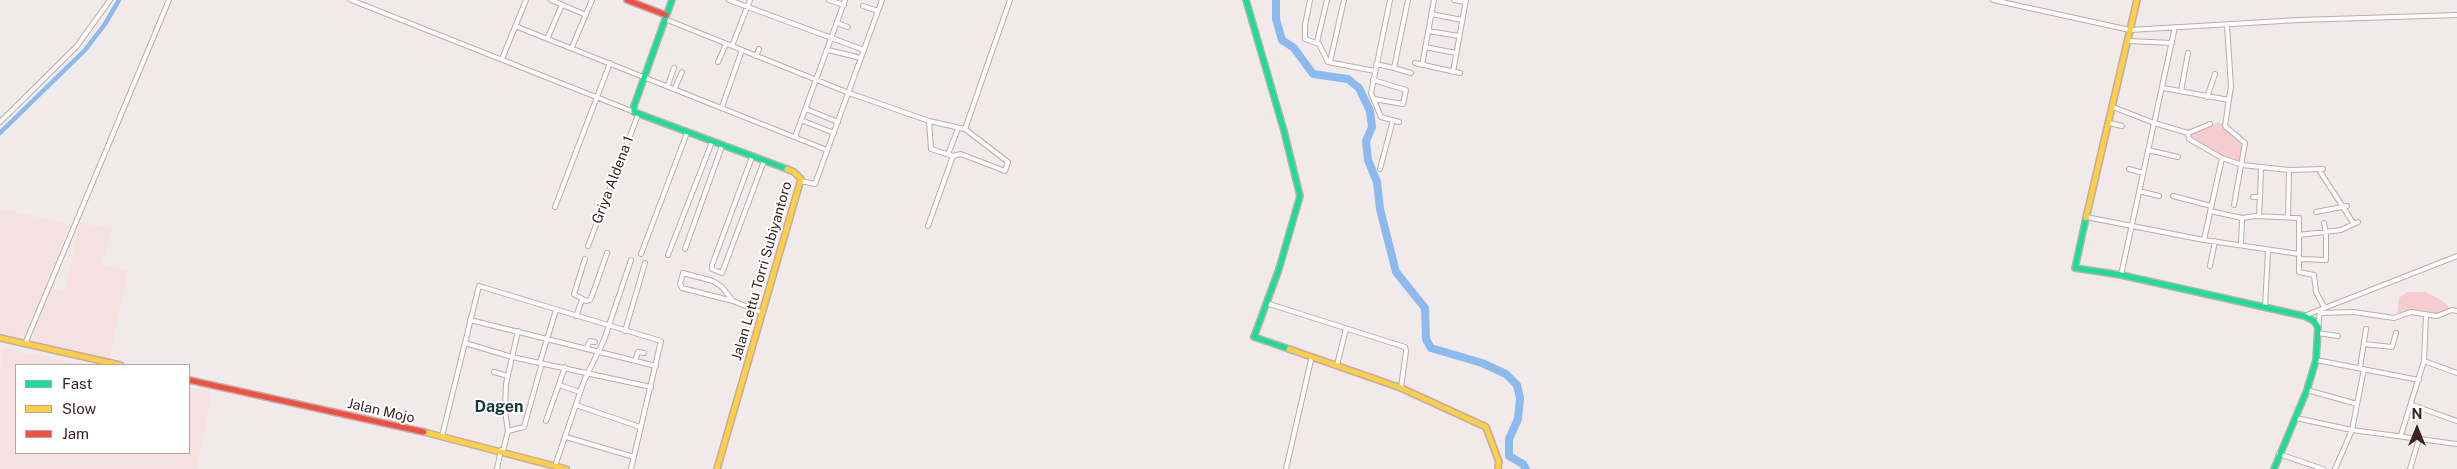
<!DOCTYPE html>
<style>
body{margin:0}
#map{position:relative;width:2457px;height:469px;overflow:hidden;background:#f2eaea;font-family:"Public Sans",sans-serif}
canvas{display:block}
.legend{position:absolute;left:15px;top:364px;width:175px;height:90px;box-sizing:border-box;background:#fff;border:1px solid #b1a7a8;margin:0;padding:6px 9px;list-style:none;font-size:15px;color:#3c2225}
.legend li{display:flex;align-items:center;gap:10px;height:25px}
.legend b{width:25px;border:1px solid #b1a7a8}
.north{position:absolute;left:2392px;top:404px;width:50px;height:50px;-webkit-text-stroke:4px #fff;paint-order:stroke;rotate:0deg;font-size:14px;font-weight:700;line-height:20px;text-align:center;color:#3c2225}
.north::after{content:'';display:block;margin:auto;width:18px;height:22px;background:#3c2225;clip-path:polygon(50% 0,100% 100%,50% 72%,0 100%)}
</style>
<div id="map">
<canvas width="2457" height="469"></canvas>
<ul class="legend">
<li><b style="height:6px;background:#16e098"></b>Fast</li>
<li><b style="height:6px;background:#ffcf43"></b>Slow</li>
<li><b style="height:6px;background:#f24e42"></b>Jam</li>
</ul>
<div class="north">N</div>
</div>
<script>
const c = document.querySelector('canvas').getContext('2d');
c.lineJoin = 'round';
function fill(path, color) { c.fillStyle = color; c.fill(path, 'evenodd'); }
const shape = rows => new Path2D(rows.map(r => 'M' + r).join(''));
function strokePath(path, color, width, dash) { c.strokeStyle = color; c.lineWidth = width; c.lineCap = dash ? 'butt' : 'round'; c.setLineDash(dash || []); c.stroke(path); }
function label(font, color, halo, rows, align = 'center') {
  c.font = font + ' "Public Sans",sans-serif'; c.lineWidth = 4; c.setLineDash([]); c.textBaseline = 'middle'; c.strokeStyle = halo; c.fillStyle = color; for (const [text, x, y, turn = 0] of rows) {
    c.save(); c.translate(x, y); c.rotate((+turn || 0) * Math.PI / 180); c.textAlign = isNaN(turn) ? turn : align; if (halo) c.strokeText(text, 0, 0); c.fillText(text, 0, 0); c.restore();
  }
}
fill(shape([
 [0,208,69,225,26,341,0,335],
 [80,222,112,229,102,264,128,271,109,360,31,343,48,290,65,290],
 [4,348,86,365,16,365,16,453,189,453,189,387,212,392,197,469,0,469,0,369]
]), '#f6e1e2');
fill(shape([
 [2219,122,2244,144,2241,163,2227,160,2190,137,2191,133],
 [2407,292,2425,292,2443,301,2450,309,2438,314,2411,311,2397,316,2399,298]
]), '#f5ccd0');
strokePath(shape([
 [0,133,85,50,105,24,119,0]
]), '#8cbaee', 4.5);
strokePath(shape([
 [1276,0,1276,19,1282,40,1294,48,1313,74,1348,79,1359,88,1370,111,1372,127,1366,141,1368,160,1377,182,1380,209,1396,272,1425,308,1426,339,1431,348,1482,363,1506,374,1517,385,1520,398,1518,419,1509,439,1509,456,1523,464,1526,469]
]), '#8cbaee', 8);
const street = shape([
 [351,0,634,112],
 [551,0,586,15],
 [729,0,864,50],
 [829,0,844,5],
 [1310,0,1305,25,1305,39,1319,44,1328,62,1375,71],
 [1390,0,1371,93,1381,117,1399,122],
 [1454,0,1465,2],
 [1993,0,2130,30,2299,20,2457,15],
 [863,6,878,11],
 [1431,14,1462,20],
 [665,19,849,93,929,121,965,129,1008,162,1005,171,961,154,953,156,931,149,929,121],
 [837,23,848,27],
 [2227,25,2231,86,2225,126,2245,143,2234,205],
 [515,26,827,150],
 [1428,31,1459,36],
 [548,37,562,5],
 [2128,41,2172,43],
 [1317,42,1327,0],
 [732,46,750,0],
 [572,47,592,0],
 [1425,47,1456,53],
 [828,50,861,58],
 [756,56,759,49],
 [502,59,526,0],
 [718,62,726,44],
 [1330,62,1344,0],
 [1415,63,1460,73],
 [1376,64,1394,68,1408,0],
 [1422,65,1434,0],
 [1394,68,1411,73],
 [1453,72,1466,0],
 [1373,80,1406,90,1403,104,1374,99],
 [668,85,674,68],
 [675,88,682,72],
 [2163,88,2229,100],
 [2181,91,2188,53],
 [2207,97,2215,74],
 [722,107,742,50],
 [2113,107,2154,123,2188,133,2210,124],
 [806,109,838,122],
 [801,120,834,133],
 [0,122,77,46,110,0],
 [2109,123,2122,126],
 [965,129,1010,0],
 [2188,133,2189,139,2222,158,2242,165,2289,170,2323,169],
 [795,137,845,0],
 [2148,150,2178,157],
 [948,154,958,129],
 [752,157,712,265,712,269,722,273,764,161],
 [1380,169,1393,120],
 [2129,169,2143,173],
 [2319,170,2354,224],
 [801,181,815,184,882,0],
 [2139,191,2159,196],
 [2173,196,2211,206],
 [2253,197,2260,197,2259,216],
 [2260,197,2261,168],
 [555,207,610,63],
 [2210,211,2242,218,2255,216,2299,218,2299,272,2314,275,2316,292,2324,307],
 [2316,212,2347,206],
 [2086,217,2204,240,2299,254],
 [2288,217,2289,170],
 [928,226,953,156],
 [2299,235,2341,230,2358,222],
 [2204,240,2222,158],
 [2241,245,2242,218],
 [588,246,638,115],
 [685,249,722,146],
 [641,254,687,133],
 [668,255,712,142],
 [585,259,574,294,586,301,590,300,592,296,607,253],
 [2299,259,2326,260,2326,233,2324,223],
 [2210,266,2215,241],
 [2121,275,2175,27],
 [733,301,722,287,713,281,683,273,680,284,682,288,733,301,763,313],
 [1266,303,1405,347,1406,351,1401,388],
 [2265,308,2268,250],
 [2320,313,2353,312,2394,318,2411,312,2437,316,2452,310,2457,311],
 [576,316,582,300],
 [2304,316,2457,256],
 [470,320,656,366],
 [2318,327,2320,312],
 [625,331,645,263],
 [2318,333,2338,336],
 [465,343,512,357,651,387],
 [25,344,169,0],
 [2364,344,2392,347,2396,333],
 [586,349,590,341,595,342],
 [2316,360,2419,380],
 [635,361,638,352,644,353],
 [2424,361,2426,315],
 [540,362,556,310],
 [1337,365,1346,329],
 [2360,368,2366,329],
 [494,372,508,376],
 [559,385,580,392],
 [2307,390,2357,404],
 [576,405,640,427],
 [2412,405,2457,421],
 [2296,418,2352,430,2457,444],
 [546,421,565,367],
 [508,431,524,427,542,363],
 [2401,435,2424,361,2457,373],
 [442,436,479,286,661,341,631,469],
 [566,437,634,457],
 [503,451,508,431,505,411,506,384,518,331],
 [2279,454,2323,469],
 [555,466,584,381,604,340,631,260],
 [497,469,501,450],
 [1286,469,1311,360],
 [2335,469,2352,430,2364,369],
 [2410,469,2419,439]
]);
const fast = shape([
 [672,0,634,106,634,112,787,169],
 [1246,0,1284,131,1300,196,1279,269,1254,337,1289,349],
 [2086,218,2075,268,2121,275,2304,316,2314,321,2318,327,2316,360,2307,390,2274,469]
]);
const slow = shape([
 [2086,218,2137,0],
 [0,338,120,365],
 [1289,349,1401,388,1486,427,1499,462,1498,469],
 [424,432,566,469],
 [717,469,801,179,794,172,787,169]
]);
const jam = shape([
 [627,0,666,15],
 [189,380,424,432]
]);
strokePath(street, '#bcacae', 6);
strokePath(fast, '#bcacae', 8);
strokePath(slow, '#bcacae', 8);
strokePath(jam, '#bcacae', 8);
strokePath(street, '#fdfcfc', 4);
strokePath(fast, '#16e098', 5);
strokePath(slow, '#ffcf43', 5);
strokePath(jam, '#f24e42', 5);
label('14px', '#3c2225', '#fff', [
 ["Griya Aldena 1",613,180,-69],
 ["Jalan Lettu Torri Subiyantoro",762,271,-74],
 ["Jalan Mojo",381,411,13]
]);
label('bold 16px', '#163938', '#fff', [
 ["Dagen",499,407]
]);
</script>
